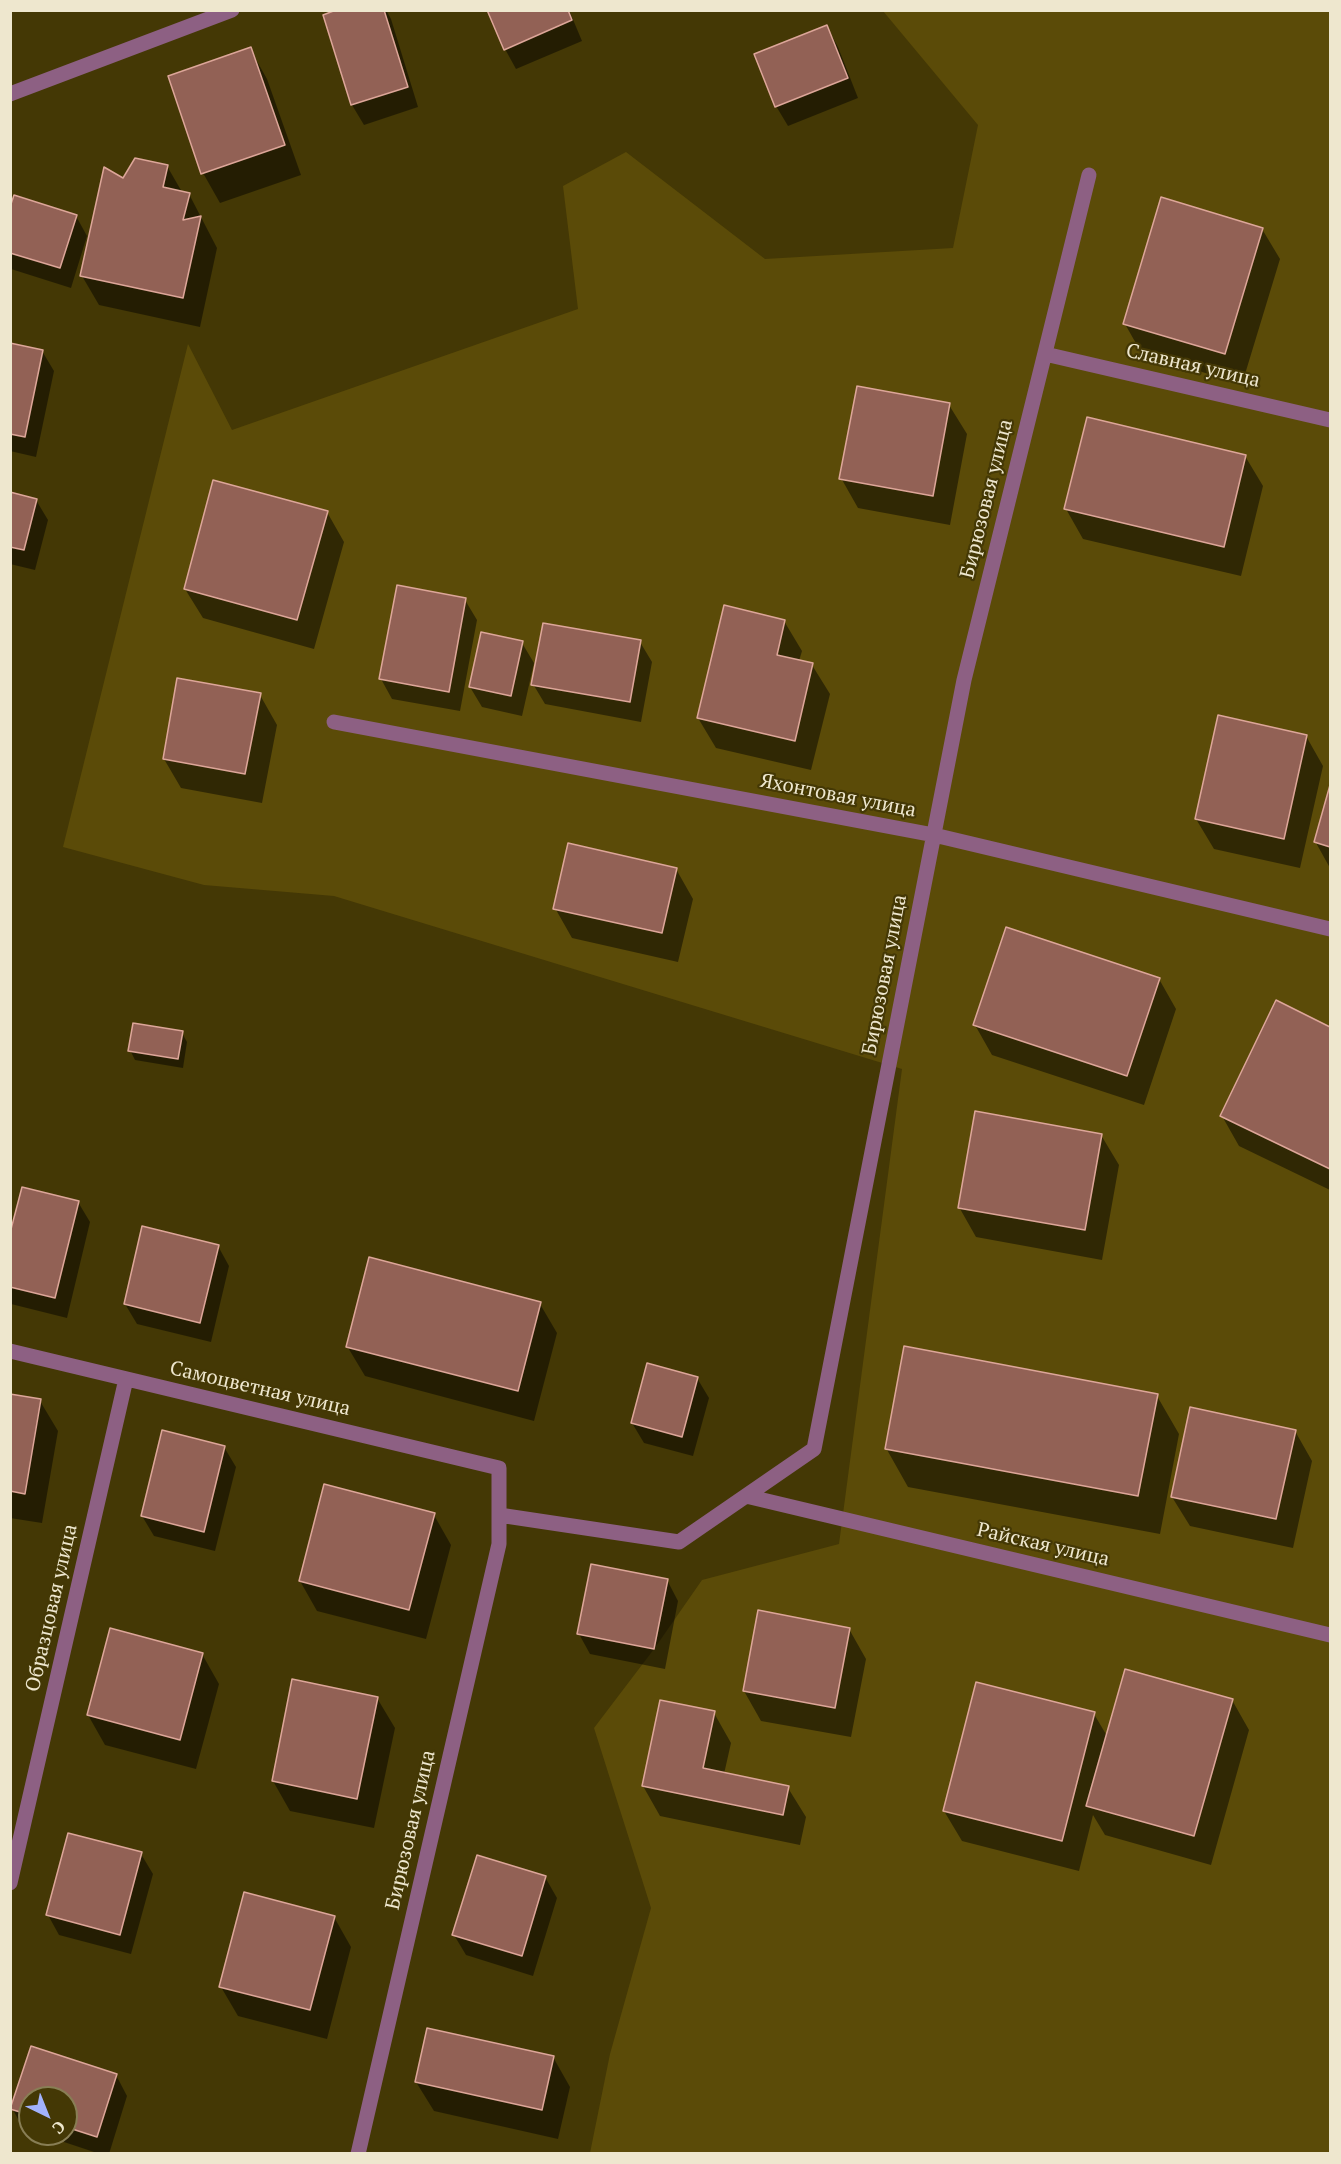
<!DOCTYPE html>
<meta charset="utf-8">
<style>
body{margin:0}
#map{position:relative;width:1341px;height:2164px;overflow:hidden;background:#443805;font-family:"PT Serif",serif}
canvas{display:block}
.frame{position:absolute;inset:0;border:12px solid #eee7ce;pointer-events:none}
.north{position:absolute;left:18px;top:2086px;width:60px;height:60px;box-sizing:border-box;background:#443805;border:2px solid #887e55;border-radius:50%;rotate:137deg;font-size:16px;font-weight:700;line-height:24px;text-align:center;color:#eee7ce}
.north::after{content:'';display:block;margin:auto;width:21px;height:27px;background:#a2b2fd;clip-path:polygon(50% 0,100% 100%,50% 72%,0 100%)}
</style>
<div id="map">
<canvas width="1341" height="2164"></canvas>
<div class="frame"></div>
<div class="north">С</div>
</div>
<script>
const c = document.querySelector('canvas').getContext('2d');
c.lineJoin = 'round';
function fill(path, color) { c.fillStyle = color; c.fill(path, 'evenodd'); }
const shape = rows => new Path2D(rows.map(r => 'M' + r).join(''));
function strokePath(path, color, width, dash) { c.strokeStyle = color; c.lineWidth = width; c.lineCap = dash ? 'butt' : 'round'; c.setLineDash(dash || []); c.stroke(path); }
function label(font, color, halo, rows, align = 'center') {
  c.font = font + ' "PT Serif",serif'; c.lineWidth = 4.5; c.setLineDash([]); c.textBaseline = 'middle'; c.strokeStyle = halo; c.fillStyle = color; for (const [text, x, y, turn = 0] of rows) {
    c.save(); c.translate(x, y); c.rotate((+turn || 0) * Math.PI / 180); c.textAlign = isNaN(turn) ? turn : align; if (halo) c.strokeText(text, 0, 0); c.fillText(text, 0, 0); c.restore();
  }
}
fill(shape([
 [883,11,1330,11,1330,2153,590,2153,610,2054,651,1908,594,1728,654,1649,702,1580,839,1544,902,1069,334,896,204,885,63,847,188,344,232,430,578,309,563,186,626,152,765,259,953,248,978,125]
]), '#5b4b08');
fill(shape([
 [341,10,386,10,391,19,418,107,364,125,352,105],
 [488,10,569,10,582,41,516,69,505,49],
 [827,27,838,47,858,98,788,126,776,106],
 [250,49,267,79,301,175,220,203,203,173],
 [167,166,182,192,189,194,217,248,200,327,99,305,82,276,124,180],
 [10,212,76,216,87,236,71,288,11,269],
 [1262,229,1280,259,1242,384,1142,354,1125,324],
 [10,344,42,351,54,371,36,457,10,451],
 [949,405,967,434,950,525,858,508,841,478],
 [1245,456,1263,486,1241,576,1083,539,1066,509],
 [10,494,36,500,48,520,35,570,10,564],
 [327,512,344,542,314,649,203,618,185,589],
 [465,600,477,620,460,711,392,699,381,679],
 [784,621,802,651,799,661,812,665,830,694,811,770,716,748,698,718],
 [640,642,652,662,641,722,545,704,533,684],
 [522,643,534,663,522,716,482,707,470,687],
 [260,695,277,725,262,803,181,788,164,759],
 [1306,736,1323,766,1300,868,1214,849,1196,819],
 [1330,790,1330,868,1315,841],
 [676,869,693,899,678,962,572,938,555,908],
 [1159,979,1176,1009,1144,1105,992,1055,975,1025],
 [1277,1002,1330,1028,1330,1190,1239,1146,1222,1116],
 [182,1033,187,1042,183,1068,135,1060,130,1050],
 [1101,1135,1119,1165,1102,1260,976,1237,959,1207],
 [78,1202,90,1222,67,1318,11,1304,10,1239],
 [218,1246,229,1266,211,1342,137,1324,125,1304],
 [540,1304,557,1333,534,1421,365,1376,347,1346],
 [697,1378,709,1398,693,1456,644,1443,632,1423],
 [10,1396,40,1401,58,1431,42,1523,10,1518],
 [1157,1396,1179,1434,1160,1534,908,1487,886,1448],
 [1295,1431,1312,1461,1293,1548,1190,1526,1172,1497],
 [224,1447,236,1467,215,1551,154,1536,142,1516],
 [434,1515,451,1545,426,1639,317,1611,300,1581],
 [667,1580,678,1601,665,1669,590,1654,579,1634],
 [849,1629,866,1659,851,1737,761,1721,744,1691],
 [202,1654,219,1684,196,1769,105,1745,88,1715],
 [377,1698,395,1728,374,1828,290,1811,273,1781],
 [1232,1700,1249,1730,1211,1865,1105,1835,1093,1815,1079,1871,962,1841,944,1811,1094,1714,1107,1736],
 [714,1713,731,1743,724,1774,788,1788,806,1817,800,1845,660,1816,643,1786],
 [141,1854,153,1874,131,1954,59,1935,48,1915],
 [545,1877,557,1898,533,1976,466,1955,454,1935],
 [334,1917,351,1947,327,2039,238,2016,221,1987],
 [31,2048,116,2075,127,2096,109,2154,100,2154,40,2134,66,2134,66,2098,30,2098,30,2131,23,2128,12,2108],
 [553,2057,570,2087,558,2139,434,2111,416,2082]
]), '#0007');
const building = shape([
 [336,10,384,10,408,87,351,105,323,15,336,10],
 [487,10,568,10,572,20,504,50,487,10],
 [827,25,848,78,775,107,754,54,827,25],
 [251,47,285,145,201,174,168,76,251,47],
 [135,158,168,165,163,187,190,193,183,220,201,216,183,298,80,276,104,167,123,178,135,158],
 [14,195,77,215,60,268,10,253,10,207,14,195],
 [1161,197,1263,228,1225,354,1123,324,1161,197],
 [10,343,43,350,25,437,10,434,10,343],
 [857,386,950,403,933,496,839,479,857,386],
 [1087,417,1246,455,1224,547,1064,509,1087,417],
 [213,480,328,511,297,620,184,589,213,480],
 [10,492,37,499,24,550,10,547,10,492],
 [397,585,466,598,449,692,379,679,397,585],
 [724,605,785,620,777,655,813,663,795,741,697,718,724,605],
 [543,623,641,640,630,702,531,685,543,623],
 [481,632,523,641,511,696,469,687,481,632],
 [177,678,261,693,245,774,163,759,177,678],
 [1218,715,1307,735,1284,839,1195,819,1218,715],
 [1330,785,1330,847,1314,842,1330,785],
 [568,843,677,868,662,933,553,909,568,843],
 [1006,927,1160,978,1127,1076,973,1025,1006,927],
 [1276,1000,1330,1027,1330,1169,1220,1116,1276,1000],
 [133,1023,183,1031,178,1059,128,1051,133,1023],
 [975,1111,1102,1134,1085,1230,958,1208,975,1111],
 [22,1187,79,1201,55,1298,10,1287,10,1233,22,1187],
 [142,1226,219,1245,200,1323,124,1304,142,1226],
 [369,1257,541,1302,518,1391,346,1347,369,1257],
 [904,1346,1158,1394,1138,1496,885,1449,904,1346],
 [647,1363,698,1377,682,1437,631,1423,647,1363],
 [10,1394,41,1399,25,1494,10,1491,10,1394],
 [1190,1407,1296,1430,1276,1519,1171,1497,1190,1407],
 [162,1430,225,1446,204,1532,141,1516,162,1430],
 [324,1484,435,1513,409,1610,299,1581,324,1484],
 [591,1564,668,1579,654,1649,577,1634,591,1564],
 [758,1610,850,1628,835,1708,743,1691,758,1610],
 [110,1628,203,1653,180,1740,87,1715,110,1628],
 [1125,1669,1233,1699,1194,1836,1086,1806,1125,1669],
 [292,1679,378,1697,357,1799,272,1781,292,1679],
 [976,1682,1095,1712,1062,1841,943,1811,976,1682],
 [660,1700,715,1711,703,1768,789,1786,783,1815,642,1786,660,1700],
 [68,1833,142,1852,120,1935,46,1915,68,1833],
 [477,1855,546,1876,522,1956,452,1935,477,1855],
 [244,1892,335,1916,310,2010,219,1987,244,1892],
 [427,2028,554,2056,542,2110,415,2082,427,2028],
 [31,2046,117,2074,97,2137,66,2127,66,2098,30,2098,30,2115,10,2109,31,2046]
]);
fill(building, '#926155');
strokePath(building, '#dda699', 1.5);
strokePath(shape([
 [10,94,232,10],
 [1045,354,1330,420],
 [334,722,934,835,1330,929],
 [10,1351,499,1468,499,1544,358,2154],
 [746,1496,1330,1635],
 [499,1515,679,1542,814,1449,964,680,1089,175],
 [10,1883,126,1379]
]), '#8d6083', 15);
label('20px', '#eee7ce', '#443805', [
 ["Славная улица",1193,366,13],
 ["Бирюзовая улица",987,499,-76],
 ["Яхонтовая улица",838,796,11],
 ["Бирюзовая улица",885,975,-79],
 ["Самоцветная улица",260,1389,13],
 ["Райская улица",1043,1545,13],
 ["Образцовая улица",52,1608,-77],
 ["Бирюзовая улица",411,1830,-77]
]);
</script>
